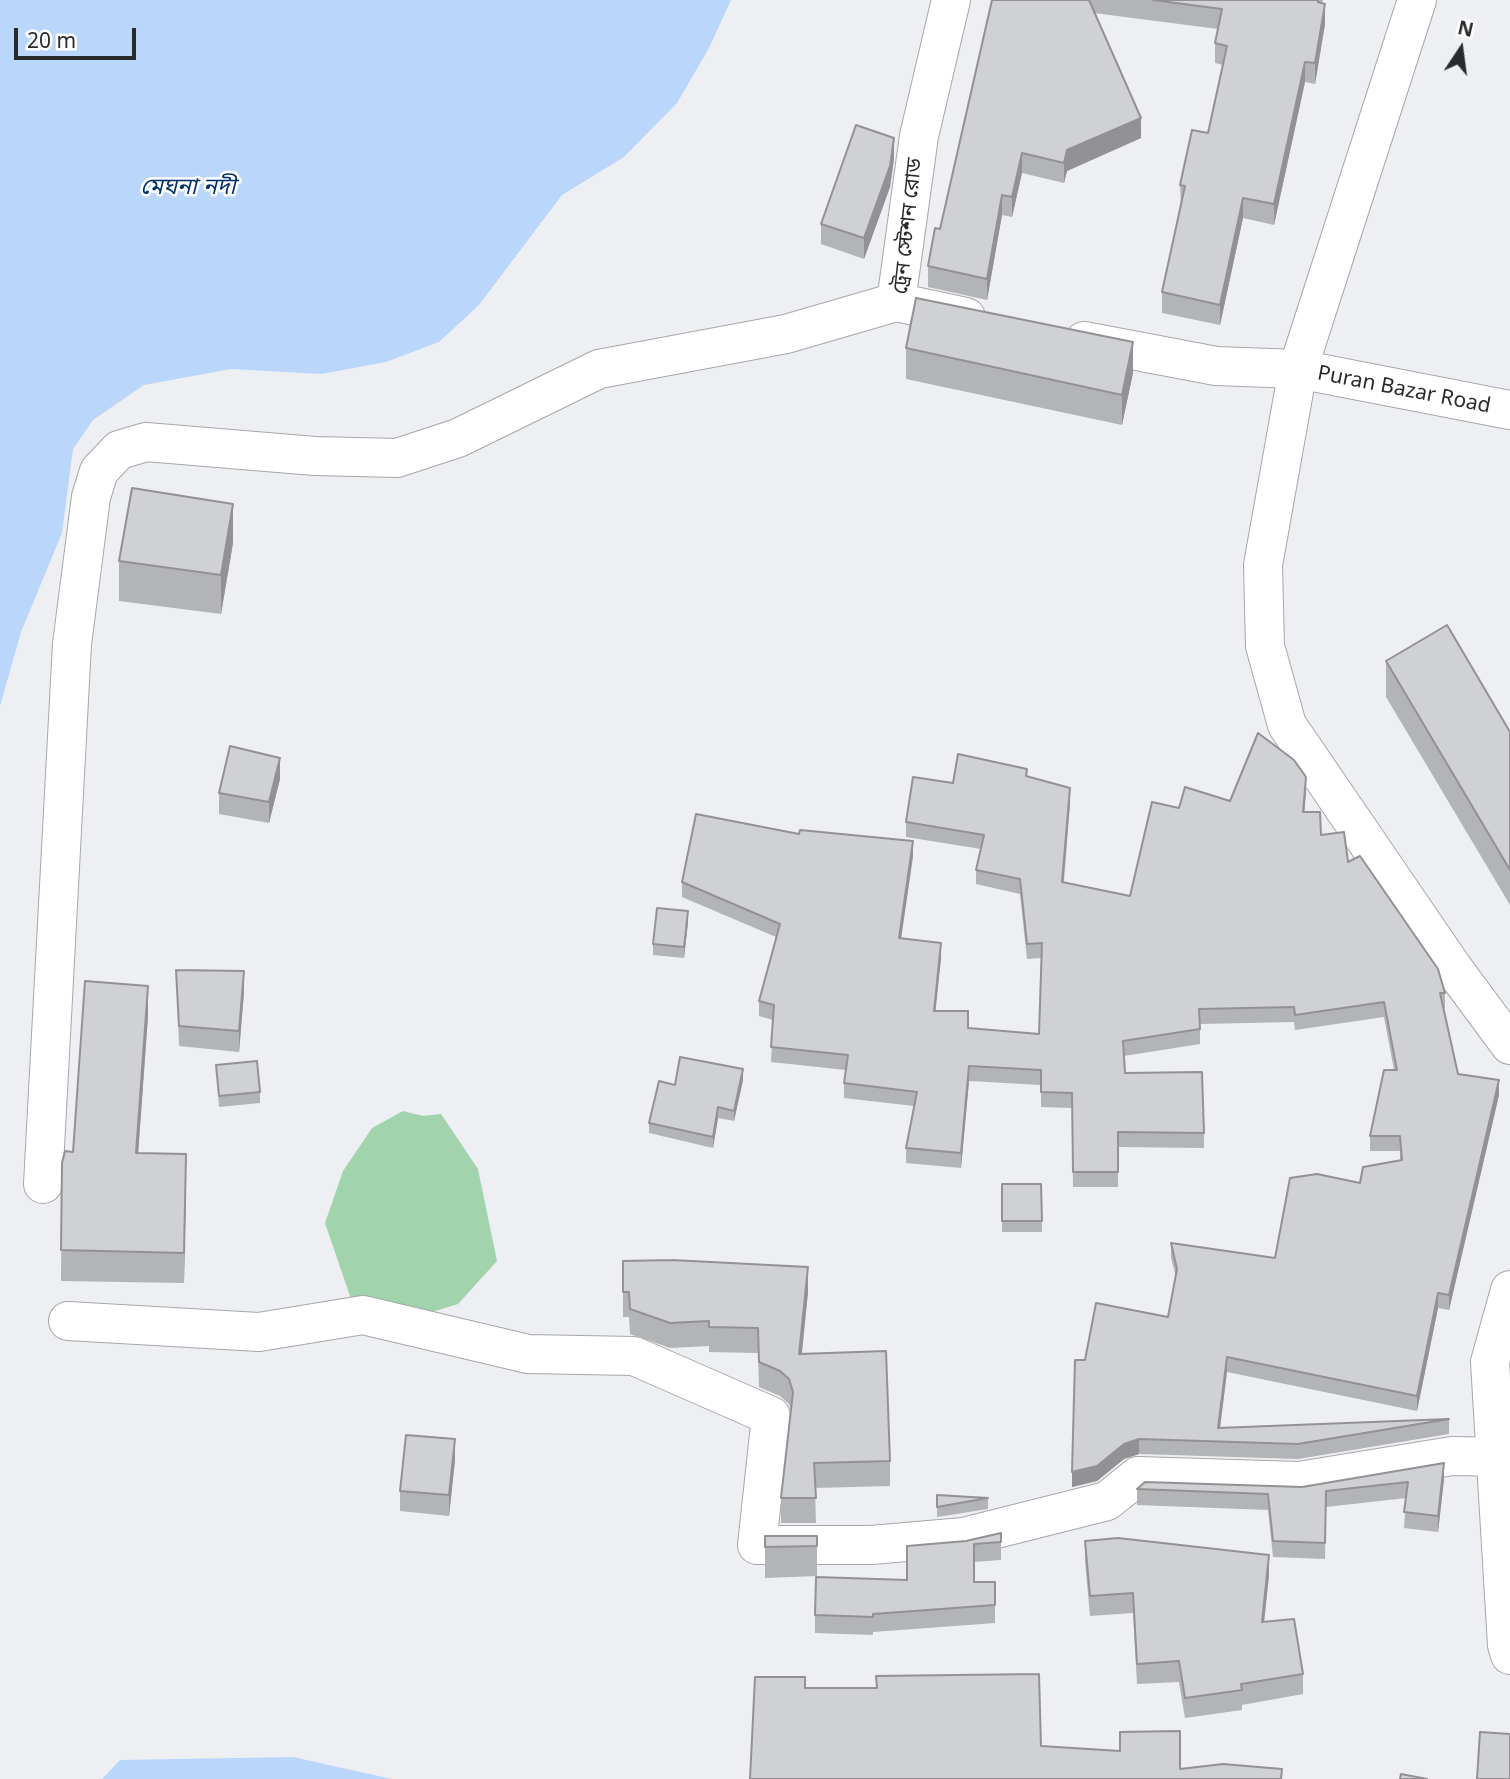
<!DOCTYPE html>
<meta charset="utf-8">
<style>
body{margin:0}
#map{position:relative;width:1510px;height:1779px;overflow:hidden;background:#eeeff2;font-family:"Noto Sans",sans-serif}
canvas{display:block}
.north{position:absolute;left:1426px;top:14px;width:70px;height:70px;-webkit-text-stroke:5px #fff;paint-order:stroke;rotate:13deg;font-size:19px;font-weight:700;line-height:28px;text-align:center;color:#292a2b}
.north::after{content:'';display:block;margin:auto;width:24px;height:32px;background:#292a2b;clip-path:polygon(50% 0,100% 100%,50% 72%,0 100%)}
.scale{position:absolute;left:14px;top:28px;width:122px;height:32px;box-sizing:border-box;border:4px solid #292a2b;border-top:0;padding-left:9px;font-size:21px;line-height:24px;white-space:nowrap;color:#292a2b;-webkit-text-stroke:5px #fff;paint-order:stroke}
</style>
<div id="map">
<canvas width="1510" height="1779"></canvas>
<div class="north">N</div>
<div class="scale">20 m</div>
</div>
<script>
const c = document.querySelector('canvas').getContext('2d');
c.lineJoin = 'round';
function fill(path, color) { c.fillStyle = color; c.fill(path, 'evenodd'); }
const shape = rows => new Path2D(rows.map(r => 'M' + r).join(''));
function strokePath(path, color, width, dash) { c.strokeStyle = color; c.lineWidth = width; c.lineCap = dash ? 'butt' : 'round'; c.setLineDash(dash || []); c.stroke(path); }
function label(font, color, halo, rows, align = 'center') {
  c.font = font + ' "Noto Sans","Noto Sans Bengali",sans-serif'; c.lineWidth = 5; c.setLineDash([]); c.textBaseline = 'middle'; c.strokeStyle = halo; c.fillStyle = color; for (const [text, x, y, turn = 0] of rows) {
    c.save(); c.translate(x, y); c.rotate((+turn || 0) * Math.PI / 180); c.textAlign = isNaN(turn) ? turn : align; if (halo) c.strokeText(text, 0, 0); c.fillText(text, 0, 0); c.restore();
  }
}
fill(shape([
 [403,1111,423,1116,441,1114,478,1169,497,1261,458,1304,396,1323,351,1299,325,1223,343,1171,372,1128]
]), '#a1d3ad');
fill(shape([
 [0,0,731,0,709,48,677,103,624,157,562,195,479,305,439,342,386,362,321,374,231,369,144,385,93,420,73,449,62,533,21,632,0,706],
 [293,1757,392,1779,102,1779,120,1760]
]), '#bad6fb');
const street = shape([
 [1298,369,1263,565,1265,646,1287,725,1453,968,1510,1045],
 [43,1184,72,644,91,497,99,471,119,450,146,442,315,456,397,458,458,438,599,369,786,334,896,302],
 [1510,1290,1490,1362,1507,1645,1510,1655],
 [68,1321,259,1332,363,1315,528,1354,634,1356,771,1416,757,1545,871,1545,964,1537,1107,1501,1138,1476,1299,1481,1452,1456,1510,1457]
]);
const secondary = shape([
 [951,0,919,136,896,302,966,317],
 [1084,341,1216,366,1298,369,1510,410],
 [1298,369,1417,0]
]);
strokePath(street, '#a6a7aa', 40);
strokePath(secondary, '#a6a7aa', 40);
strokePath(street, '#fff', 38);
strokePath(secondary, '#fff', 38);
fill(shape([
 [992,0,1323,0,1322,3,1325,24,1315,84,1305,82,1274,225,1243,218,1220,325,1162,313,1162,292,1181,206,1180,185,1208,133,1223,65,1215,63,1215,43,1218,29,1094,13,1141,138,1067,171,1064,183,1022,173,1012,217,1002,215,987,300,928,287,928,266,940,229],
 [894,159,890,187,864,259,821,244,821,224],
 [906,348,1133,373,1122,425,906,379],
 [233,543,221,614,119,601,119,561],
 [1386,661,1510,732,1510,905,1386,697],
 [1027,777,1070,803,1064,882,1130,896,1179,808,1306,792,1304,812,1321,835,1348,862,1445,993,1445,1008,1444,1008,1458,1074,1499,1095,1449,1310,1438,1308,1417,1411,1227,1372,1220,1428,1449,1419,1449,1434,1298,1459,1139,1454,1124,1459,1097,1481,1072,1487,1085,1360,1168,1317,1176,1277,1171,1258,1171,1243,1275,1258,1360,1183,1400,1161,1400,1151,1370,1151,1370,1136,1394,1070,1384,1017,1295,1030,1294,1022,1200,1024,1200,1044,1124,1056,1125,1073,1204,1133,1204,1148,1118,1147,1118,1187,1073,1187,1072,1108,1041,1107,1041,1085,969,1081,961,1168,906,1163,906,1148,914,1106,844,1098,844,1083,846,1070,771,1062,773,1020,759,1016,759,1001,776,937,682,897,682,882,913,856,901,938,941,958,935,1011,968,1028,1039,1034,1041,958,1027,959,1020,894,976,884,976,870,981,849,906,837,906,822,953,783],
 [280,779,269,823,219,814,219,793],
 [688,922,684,958,653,955,653,944],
 [176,970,244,992,239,1052,179,1046],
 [148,1016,138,1153,186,1184,184,1283,61,1281,62,1163,73,1152],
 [216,1065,260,1092,260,1103,219,1107],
 [743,1080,734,1121,718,1118,713,1148,649,1133,649,1123,675,1085],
 [1002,1184,1041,1184,1042,1232,1002,1232],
 [623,1261,808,1292,802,1354,890,1461,890,1486,815,1488,816,1523,781,1523,781,1498,791,1410,789,1404,780,1396,759,1387,758,1353,709,1352,709,1346,670,1348,630,1334,629,1317,623,1317],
 [455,1460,449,1516,400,1511,400,1491],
 [1444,1479,1438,1532,1404,1528,1406,1498,1326,1507,1325,1559,1273,1557,1268,1510,1137,1505,1137,1489,1302,1487],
 [937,1495,988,1498,988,1509,937,1517],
 [1001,1533,1001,1560,974,1562,974,1582,995,1582,995,1623,873,1632,873,1635,815,1633,815,1615,907,1580,966,1541],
 [765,1536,817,1536,817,1576,765,1578],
 [1085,1541,1269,1575,1264,1621,1303,1674,1303,1694,1242,1705,1242,1710,1185,1718,1179,1682,1137,1684,1133,1613,1090,1616,1085,1561]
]), '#b3b4b6');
fill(shape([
 [1325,4,1325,24,1315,84,1315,63],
 [1305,62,1305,82,1274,225,1274,204],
 [1141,118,1141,138,1067,171,1064,183,1064,163,1067,150],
 [894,138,894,159,890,187,864,259,864,238],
 [1022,153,1022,173,1012,217,1012,197],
 [1002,195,1002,215,987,300,987,279],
 [1243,198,1243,218,1220,325,1220,305],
 [1133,342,1133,373,1122,425,1122,395],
 [233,504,233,543,221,614,221,575],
 [280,758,280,779,269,823,269,802],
 [1306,777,1306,792,1303,827,1303,812],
 [1070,788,1070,803,1062,897,1062,882],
 [913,841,913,856,899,953,899,938],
 [688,911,688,922,684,958,684,947],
 [941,943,941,958,934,1026,934,1011],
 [244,971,244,992,239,1052,239,1031],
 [148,986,148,1016,136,1183,136,1153],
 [969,1066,969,1081,961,1168,961,1153],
 [743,1069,743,1080,734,1121,734,1111],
 [1499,1080,1499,1095,1449,1310,1449,1295],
 [718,1107,718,1118,713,1148,713,1137],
 [186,1154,186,1184,184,1283,184,1253],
 [808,1267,808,1292,799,1379,799,1354],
 [1438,1293,1438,1308,1417,1411,1417,1396],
 [1227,1357,1227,1372,1218,1443,1218,1428],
 [455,1439,455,1460,449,1516,449,1495],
 [1139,1439,1139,1454,1124,1459,1097,1481,1072,1487,1072,1472,1124,1444],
 [1444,1463,1444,1479,1438,1532,1438,1516],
 [1269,1555,1269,1575,1262,1642,1262,1622]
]), '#929294');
const building = shape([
 [992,0,1089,0,1141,118,1067,150,1064,163,1022,153,1012,197,1002,195,987,279,928,266,935,228,940,229,992,0],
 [1153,0,1318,0,1318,2,1325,4,1315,63,1305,62,1274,204,1243,198,1220,305,1162,292,1185,186,1180,185,1192,130,1208,133,1227,46,1215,43,1222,9,1153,0],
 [856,125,894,138,890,166,864,238,821,224,856,125],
 [916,298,1133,342,1122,395,906,348,916,298],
 [132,488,233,504,221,575,119,561,132,488],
 [1447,625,1510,732,1510,870,1386,661,1447,625],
 [1258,733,1294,760,1306,777,1303,812,1320,812,1321,835,1344,832,1348,862,1360,856,1438,969,1445,993,1440,993,1458,1074,1499,1080,1449,1295,1438,1293,1417,1396,1227,1357,1218,1428,1449,1419,1298,1444,1139,1439,1124,1444,1097,1466,1072,1472,1075,1360,1085,1360,1096,1303,1168,1317,1177,1269,1171,1243,1275,1258,1290,1178,1317,1174,1360,1183,1363,1167,1402,1160,1400,1136,1370,1136,1384,1070,1397,1070,1384,1002,1295,1015,1294,1007,1199,1009,1200,1029,1123,1041,1125,1073,1202,1072,1204,1133,1118,1132,1118,1172,1073,1172,1072,1093,1041,1092,1041,1070,969,1066,961,1153,906,1148,917,1092,844,1083,848,1055,771,1047,774,1005,759,1001,780,924,682,882,696,814,799,834,800,830,913,841,899,938,941,943,934,1011,968,1011,968,1028,1039,1034,1042,943,1027,944,1020,879,976,870,984,835,906,822,913,777,953,783,958,754,1027,769,1026,776,1070,788,1062,882,1130,896,1152,802,1179,808,1185,787,1230,801,1258,733],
 [230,746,280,758,269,802,219,793,230,746],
 [657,908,688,911,684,947,653,944,657,908],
 [176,970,244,971,239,1031,179,1026,176,970],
 [85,981,148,986,136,1153,186,1154,184,1253,61,1250,62,1163,65,1151,73,1152,85,981],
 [680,1057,743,1069,734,1111,718,1107,713,1137,649,1123,659,1081,675,1085,680,1057],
 [257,1061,260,1092,219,1096,216,1065,257,1061],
 [1002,1184,1041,1184,1042,1221,1002,1221,1002,1184],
 [672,1260,808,1267,799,1354,886,1351,890,1461,814,1463,816,1498,781,1498,793,1392,789,1379,780,1371,759,1362,758,1328,709,1327,709,1321,670,1323,630,1309,629,1292,623,1292,623,1261,672,1260],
 [406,1435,455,1439,449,1495,400,1491,406,1435],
 [1444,1463,1438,1516,1404,1512,1408,1482,1326,1491,1325,1543,1273,1541,1268,1494,1137,1489,1145,1482,1302,1487,1444,1463],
 [937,1495,988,1498,937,1507,937,1495],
 [1001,1533,1001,1542,974,1544,974,1582,995,1582,995,1605,873,1614,873,1617,815,1615,816,1577,907,1580,907,1546,966,1541,1001,1533],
 [765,1536,817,1536,817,1546,765,1547,765,1536],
 [1118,1538,1269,1555,1262,1622,1294,1619,1303,1674,1241,1684,1242,1690,1185,1698,1179,1661,1137,1664,1133,1593,1090,1596,1085,1541,1118,1538],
 [1039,1674,1041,1746,1120,1751,1120,1732,1180,1731,1180,1769,1223,1764,1282,1769,1281,1779,750,1779,755,1677,805,1677,805,1688,877,1688,876,1676,1039,1674],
 [1480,1732,1510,1734,1510,1779,1477,1779,1480,1732],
 [1401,1774,1427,1779,1400,1779,1401,1774]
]);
fill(building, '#d0d1d4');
strokePath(building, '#929294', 2);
label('21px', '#292a2b', '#fff', [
 ["ট্রেন স্টেশন রোড",908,226,-84],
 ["Puran Bazar Road",1404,390,11]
]);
label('italic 23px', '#013165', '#fff', [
 ["মেঘনা নদী",188,187]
]);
</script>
